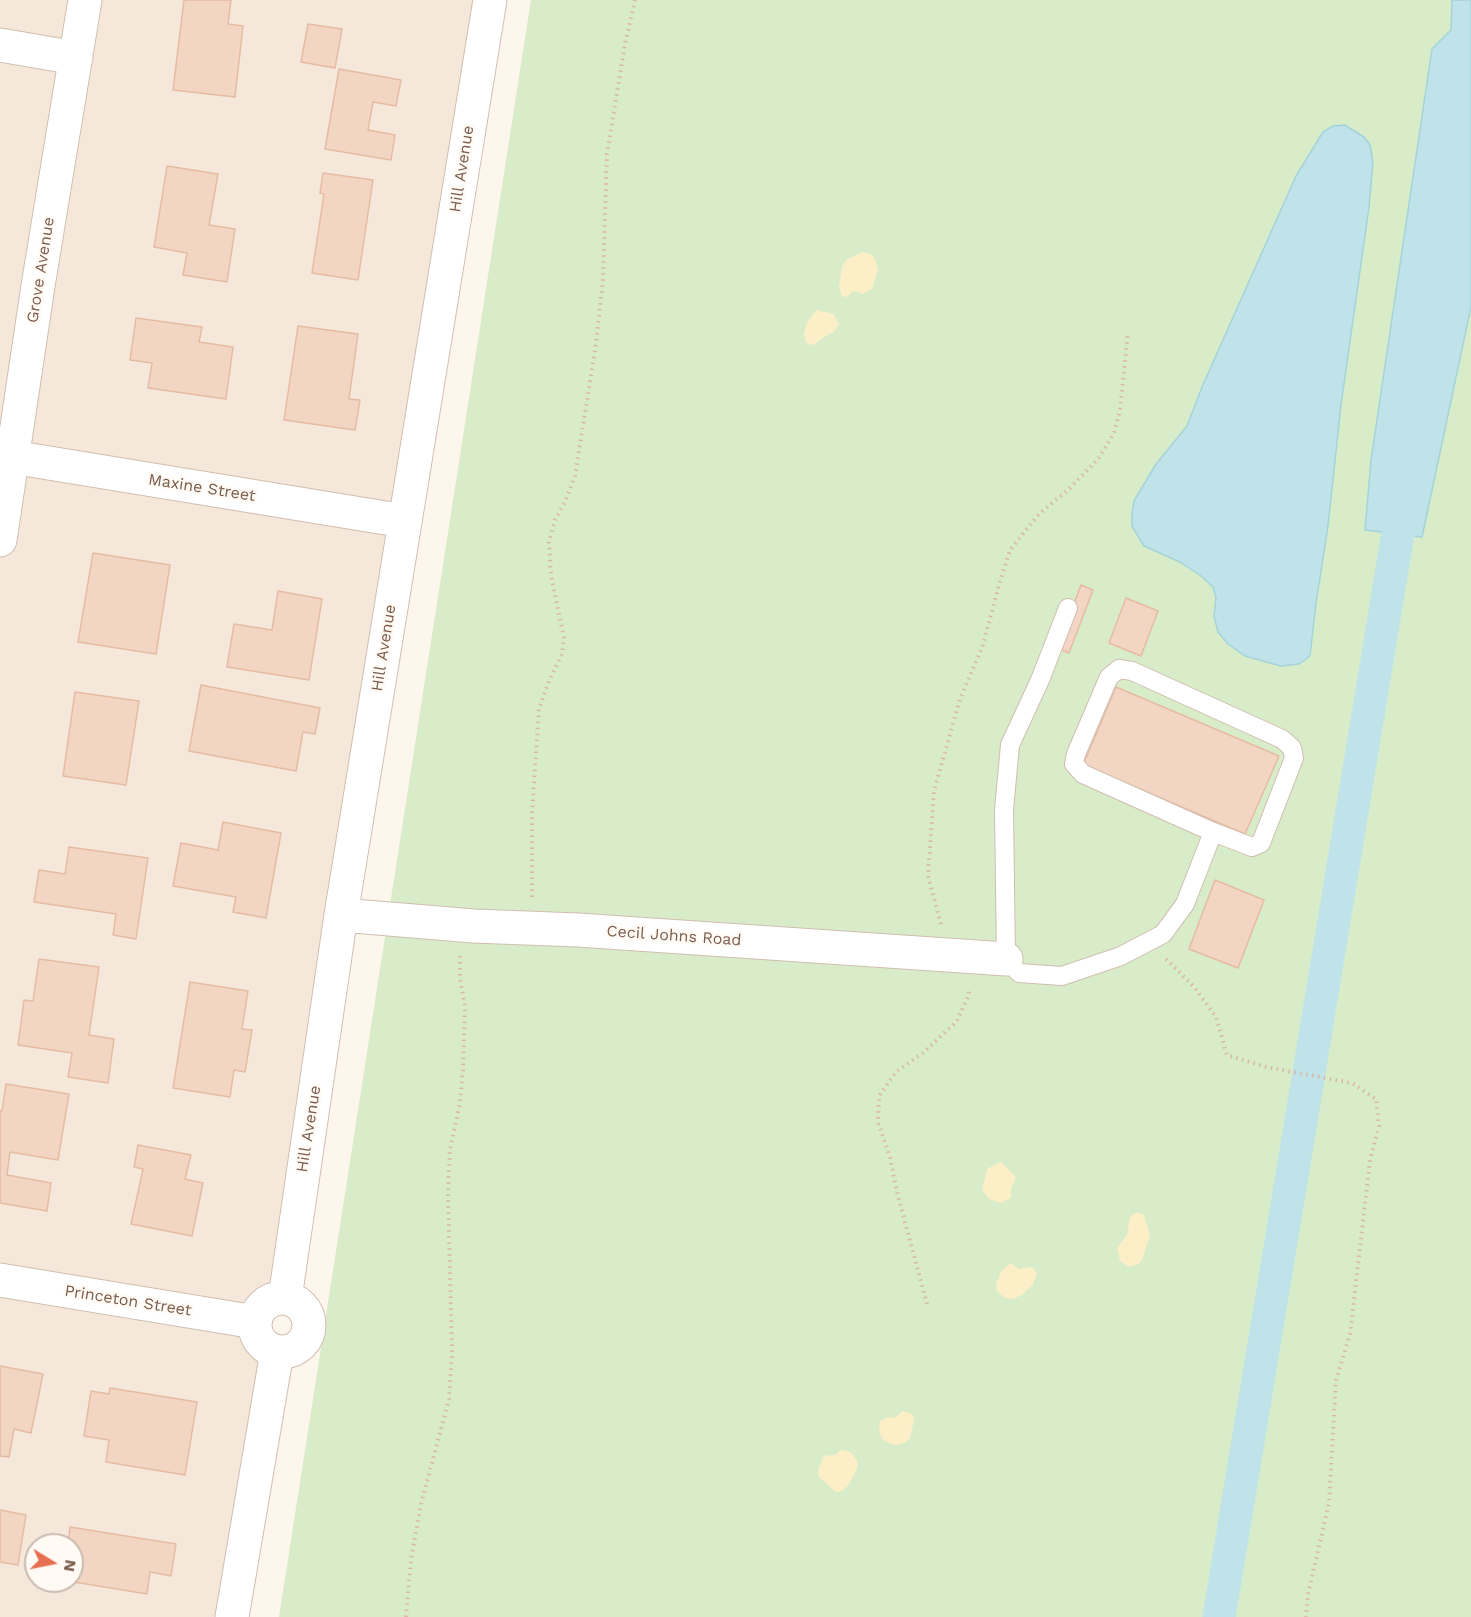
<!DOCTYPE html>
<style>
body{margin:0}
#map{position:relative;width:1471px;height:1617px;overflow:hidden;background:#fdf6ec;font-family:"Work Sans",sans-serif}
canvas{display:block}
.north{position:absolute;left:24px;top:1533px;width:60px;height:60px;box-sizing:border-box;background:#fffaf3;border:2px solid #cabbb1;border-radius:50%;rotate:100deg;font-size:16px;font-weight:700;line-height:24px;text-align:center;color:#7a5c4d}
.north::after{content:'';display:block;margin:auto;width:21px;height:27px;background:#e76f51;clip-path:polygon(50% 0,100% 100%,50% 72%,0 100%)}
</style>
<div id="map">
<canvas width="1471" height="1617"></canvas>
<div class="north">N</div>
</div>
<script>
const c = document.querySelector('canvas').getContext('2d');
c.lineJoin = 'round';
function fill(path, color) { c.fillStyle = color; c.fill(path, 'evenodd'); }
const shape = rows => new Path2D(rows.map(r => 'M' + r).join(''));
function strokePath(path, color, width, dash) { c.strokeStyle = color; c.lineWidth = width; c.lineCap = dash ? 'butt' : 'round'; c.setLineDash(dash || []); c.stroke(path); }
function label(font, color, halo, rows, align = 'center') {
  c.font = font + ' "Work Sans",sans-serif'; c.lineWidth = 5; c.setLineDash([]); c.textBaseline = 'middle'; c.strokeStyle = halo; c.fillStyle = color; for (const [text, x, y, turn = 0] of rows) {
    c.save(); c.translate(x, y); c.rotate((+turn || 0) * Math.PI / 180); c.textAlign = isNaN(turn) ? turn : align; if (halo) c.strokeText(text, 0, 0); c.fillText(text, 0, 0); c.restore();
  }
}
fill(shape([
 [0,0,488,0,224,1617,0,1617],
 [36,1545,72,1545,72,1581,36,1581]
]), '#f5e8da');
fill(shape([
 [531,0,1471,0,1471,1617,279,1617]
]), '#d8ecc9');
fill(shape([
 [863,252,872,255,875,259,878,270,872,289,863,294,854,291,847,297,842,296,839,288,842,267,846,260],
 [816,310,834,314,839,325,834,332,827,335,815,344,811,345,806,342,804,335,806,324],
 [1001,1162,1016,1177,1011,1189,1011,1198,1001,1203,989,1199,982,1190,987,1169],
 [1135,1213,1140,1213,1144,1215,1150,1235,1142,1260,1139,1264,1129,1267,1120,1261,1117,1248,1127,1235,1130,1217],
 [1009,1264,1012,1264,1019,1269,1032,1267,1037,1273,1033,1285,1022,1295,1012,1299,1005,1298,1000,1294,997,1291,996,1284,1001,1272],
 [902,1411,912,1414,914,1419,910,1438,905,1443,895,1445,889,1443,882,1439,879,1432,880,1421,888,1417,895,1418],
 [841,1450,851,1452,857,1460,858,1467,848,1486,840,1492,836,1492,822,1480,818,1475,819,1467,824,1456,835,1455]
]), '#fcefc7');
const water = shape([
 [1452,0,1471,0,1471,307,1422,537,1365,530,1371,460,1432,49,1451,30,1452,0],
 [1345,125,1364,137,1370,145,1373,162,1369,207,1341,405,1328,526,1316,603,1310,656,1299,664,1281,666,1245,656,1228,644,1218,632,1214,616,1216,598,1213,587,1201,576,1180,562,1144,546,1132,526,1132,513,1134,501,1156,464,1187,426,1202,387,1296,176,1323,132,1333,126,1345,125]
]);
fill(water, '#bfe3e8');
strokePath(water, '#a5d3da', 1.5);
strokePath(shape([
 [1219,1617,1405,491]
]), '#bfe3e8', 33);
const building = shape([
 [184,0,231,0,228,24,243,26,235,97,173,90,184,0],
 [308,24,342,29,335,68,301,62,308,24],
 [339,69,401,80,396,106,373,102,368,130,395,135,391,160,325,149,339,69],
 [167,166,218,174,209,225,235,229,227,282,183,275,187,253,154,247,167,166],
 [323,173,373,180,358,280,312,273,324,194,320,193,323,173],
 [136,318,202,327,199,342,233,347,226,399,148,388,152,363,130,360,136,318],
 [298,326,358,334,349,399,360,400,355,430,284,420,298,326],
 [93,553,170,565,156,654,78,642,93,553],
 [1081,585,1093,590,1069,653,1057,648,1081,585],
 [278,591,322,599,309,680,227,667,234,624,272,630,278,591],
 [1126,598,1158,611,1141,656,1109,643,1126,598],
 [201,685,320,708,315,734,303,732,296,771,189,751,201,685],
 [1116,687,1279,756,1245,834,1083,765,1116,687],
 [75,692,139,701,126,785,63,776,75,692],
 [223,822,281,833,266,918,233,912,236,897,173,886,181,843,218,850,223,822],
 [69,847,148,858,136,939,113,935,116,914,34,902,39,870,65,874,69,847],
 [1215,880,1264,900,1238,968,1189,949,1215,880],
 [39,959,99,967,89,1035,114,1039,108,1083,68,1077,72,1053,18,1045,24,1000,33,1001,39,959],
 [190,982,248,991,242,1029,252,1030,245,1072,234,1070,230,1097,173,1088,190,982],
 [6,1084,69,1094,58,1160,10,1152,7,1175,51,1183,47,1211,0,1203,0,1111,2,1111,6,1084],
 [138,1145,191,1155,185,1179,203,1183,192,1236,131,1224,143,1169,134,1167,138,1145],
 [0,1366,43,1374,31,1433,14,1429,9,1457,0,1456,0,1366],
 [110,1388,197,1402,185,1475,106,1462,109,1440,84,1436,91,1391,109,1394,110,1388],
 [0,1510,26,1515,18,1565,0,1562,0,1510],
 [70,1527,176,1544,171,1576,150,1572,147,1594,68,1581,72,1581,72,1545,68,1545,70,1527]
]);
fill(building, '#f3d5c3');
strokePath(building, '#e6bba3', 1.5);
const service = shape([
 [1068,608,1040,680,1010,745,1004,810,1006,959,1019,973,1062,976,1121,956,1163,934,1185,904,1213,832,1083,774,1074,764,1076,754,1109,677,1119,669,1132,671,1282,739,1292,748,1294,758,1261,843,1252,847,1213,832]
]);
const minor = shape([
 [0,45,76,58],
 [0,455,404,521],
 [0,540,38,286,85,0],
 [341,915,474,926,578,930,1006,959],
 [0,1280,255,1322],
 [285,1298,341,915,490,0],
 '255 1325a27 27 0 1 1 54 0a27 27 0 1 1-54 0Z',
 [232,1617,277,1352]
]);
strokePath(service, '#d1beb0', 20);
strokePath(minor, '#d1beb0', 35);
strokePath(shape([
 [532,897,532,813,539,709,549,681,562,654,564,638,551,576,549,542,555,520,565,502,575,476,596,344,603,279,607,154,625,44,635,0],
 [941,924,928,876,934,791,960,699,982,648,999,585,1010,550,1039,514,1069,489,1099,458,1114,433,1120,410,1128,333],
 [1166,959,1195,988,1216,1017,1227,1055,1266,1067,1352,1083,1376,1099,1379,1126,1370,1160,1350,1334,1336,1380,1329,1503,1308,1594,1306,1617],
 [927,1304,897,1192,890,1157,878,1122,879,1096,896,1072,924,1052,957,1021,969,994,969,989],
 [406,1617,411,1560,421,1504,449,1399,452,1353,448,1192,450,1150,460,1103,463,1068,465,1007,460,978,460,956]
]), '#d9b8a5', 4, [1.5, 4.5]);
strokePath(service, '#fff', 18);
strokePath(minor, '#fff', 33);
label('16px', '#7a5c4d', '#fffaf3', [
 ["Hill Avenue",462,169,-81],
 ["Grove Avenue",41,270,-81],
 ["Maxine Street",202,488,9],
 ["Hill Avenue",384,648,-81],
 ["Cecil Johns Road",674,936,4],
 ["Hill Avenue",309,1129,-81],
 ["Princeton Street",128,1301,9]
]);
</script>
